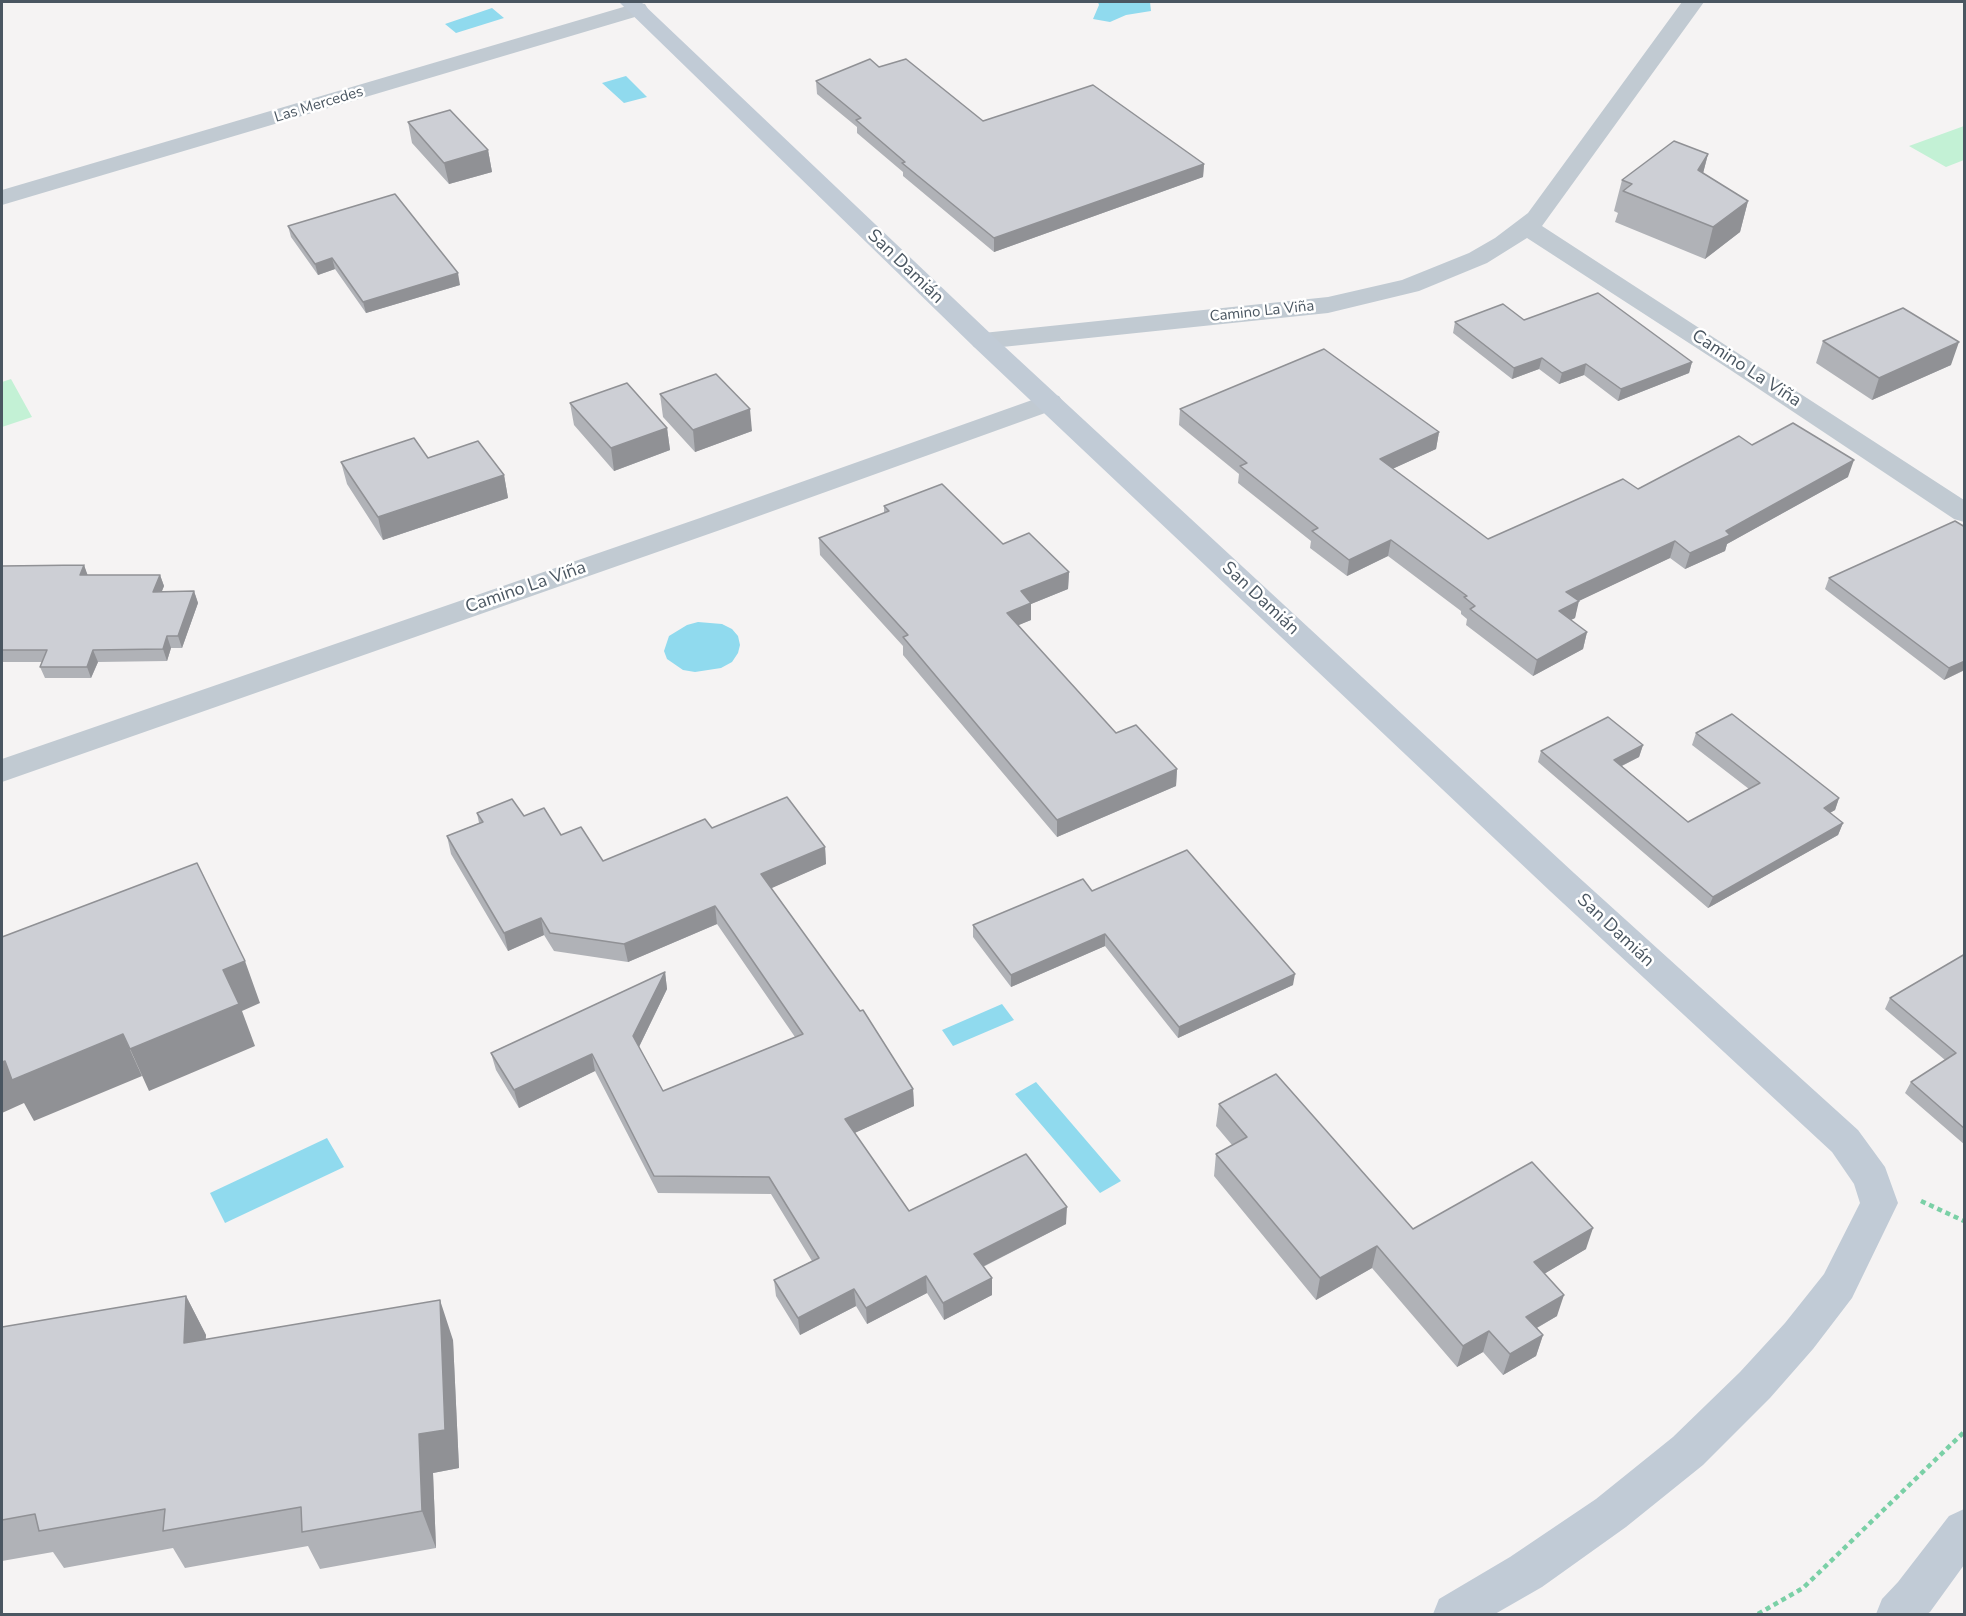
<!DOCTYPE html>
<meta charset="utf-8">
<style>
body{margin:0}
#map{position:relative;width:1966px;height:1616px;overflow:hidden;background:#f5f3f3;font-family:"Nunito Sans",sans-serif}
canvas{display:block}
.frame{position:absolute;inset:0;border:3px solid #4a5661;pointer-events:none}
</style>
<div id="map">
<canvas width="1966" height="1616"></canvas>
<div class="frame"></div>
</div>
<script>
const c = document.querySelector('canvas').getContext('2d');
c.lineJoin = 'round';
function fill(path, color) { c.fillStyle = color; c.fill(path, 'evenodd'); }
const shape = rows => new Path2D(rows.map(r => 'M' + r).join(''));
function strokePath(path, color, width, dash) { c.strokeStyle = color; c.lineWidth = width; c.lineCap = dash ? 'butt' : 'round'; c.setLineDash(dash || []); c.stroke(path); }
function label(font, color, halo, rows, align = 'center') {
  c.font = font + ' "Nunito Sans",sans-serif'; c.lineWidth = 5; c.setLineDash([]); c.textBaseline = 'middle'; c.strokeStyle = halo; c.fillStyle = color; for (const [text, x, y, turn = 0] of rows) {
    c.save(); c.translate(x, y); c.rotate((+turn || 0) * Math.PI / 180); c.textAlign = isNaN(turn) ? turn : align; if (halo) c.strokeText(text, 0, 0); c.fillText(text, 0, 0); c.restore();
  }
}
fill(shape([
 [1964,126,1964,160,1946,167,1909,146],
 [11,379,32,417,2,427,2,382]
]), '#c3f1d5');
fill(shape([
 [1098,2,1150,2,1151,11,1126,15,1110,22,1093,19,1099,5],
 [492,8,504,18,456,33,445,24],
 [626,76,647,97,624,103,602,83],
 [698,622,722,624,732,629,738,636,740,645,738,653,732,662,721,668,695,672,683,670,667,659,664,651,669,636,687,625],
 [1002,1004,1014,1020,953,1046,942,1030],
 [1036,1082,1121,1181,1100,1193,1015,1094],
 [327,1138,344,1167,225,1223,210,1193]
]), '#90daee');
strokePath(shape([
 [1921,1201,1964,1221],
 [1758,1614,1803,1588,1964,1432]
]), '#7ad0a6', 4.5, [5, 4]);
fill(shape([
 [1682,2,1704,2,1542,226,1964,500,1964,522,1954,519,1729,369,1527,238,1487,263,1419,291,1328,313,983,349,974,347,970,341,974,335,983,333,1328,297,1402,280,1469,253,1495,238,1528,213,1682,2],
 [637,3,645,4,648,9,645,14,2,205,2,190,637,3],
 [1049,394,1059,396,1063,402,1059,408,720,530,2,782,2,759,700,518,1049,394]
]), '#c1cad2');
fill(shape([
 [619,2,641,2,992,335,1574,873,1858,1130,1885,1167,1898,1203,1852,1298,1813,1349,1770,1398,1703,1465,1626,1527,1542,1587,1495,1614,1433,1614,1439,1599,1510,1557,1596,1499,1673,1437,1740,1372,1785,1323,1824,1274,1860,1203,1854,1184,1832,1152,1550,891,974,347,619,2],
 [1964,1509,1964,1565,1930,1612,1927,1614,1876,1614,1882,1599,1898,1582,1949,1516,1964,1509]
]), '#c1cbd6');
fill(shape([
 [879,67,983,121,1204,164,1203,177,994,252,903,176,903,172,857,133,857,127,817,94,816,81],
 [408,122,488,150,492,172,449,184,412,143],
 [1708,154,1703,173,1748,201,1740,232,1705,259,1615,222,1618,213,1614,211,1622,180],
 [288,226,460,285,366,313,335,269,318,275,291,237],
 [1524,320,1692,362,1689,373,1618,401,1584,375,1559,384,1539,369,1512,379,1453,333,1455,322],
 [1823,341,1951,365,1872,400,1816,363],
 [660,394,752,431,695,452,663,417],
 [570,403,667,428,670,450,614,471,574,425],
 [1180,409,1439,432,1436,449,1392,469,1488,539,1638,489,1752,445,1848,477,1727,544,1725,551,1685,569,1670,558,1578,601,1575,618,1570,620,1587,632,1583,649,1533,676,1466,625,1467,619,1461,614,1461,611,1388,556,1347,576,1310,548,1311,541,1238,483,1239,474,1179,425],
 [428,458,504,475,508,498,383,540,347,484,341,462],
 [884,506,1003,544,1069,572,1068,589,1031,604,1031,620,1018,625,1116,733,1177,769,1176,786,1057,837,903,655,903,646,820,555,819,538,884,513],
 [1965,527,1965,670,1944,680,1825,589,1829,578],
 [84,565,87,575,160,575,164,586,162,591,194,591,198,603,182,648,171,648,167,661,98,662,91,678,45,678,40,667,42,662,2,662,2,566],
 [1696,733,1839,798,1835,810,1830,813,1843,823,1838,835,1708,908,1538,762,1541,751,1643,745,1639,757,1622,766,1688,822,1749,789,1692,745],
 [477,813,524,816,561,835,603,861,712,828,825,847,826,864,771,888,913,1089,914,1106,854,1133,909,1211,1066,1224,983,1267,992,1278,992,1295,944,1320,927,1293,867,1324,856,1306,800,1335,776,1296,774,1280,812,1261,771,1194,658,1193,595,1071,519,1108,496,1070,491,1053,665,972,667,989,639,1047,663,1091,795,1037,717,924,628,962,554,951,544,935,508,951,451,854,447,836,479,823],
 [1092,891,1293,985,1178,1038,1105,946,1011,987,973,937,973,925],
 [1965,954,1965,1145,1905,1093,1911,1082,1945,1060,1885,1009,1890,998],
 [1219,1104,1413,1229,1586,1249,1544,1274,1557,1316,1537,1328,1543,1335,1536,1356,1503,1375,1483,1352,1457,1367,1372,1268,1316,1300,1214,1176,1216,1154,1232,1145,1216,1126],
 [186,1296,206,1335,205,1340,453,1340,459,1468,433,1473,436,1548,320,1569,308,1546,185,1568,173,1548,64,1568,53,1552,2,1561,2,1327]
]), '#b0b2b7');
fill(shape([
 [488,150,492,172,449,184,444,163],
 [1708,154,1700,185,1698,170],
 [1204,164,1203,177,994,252,994,238],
 [1748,201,1740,232,1705,259,1713,227],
 [332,258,335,269,318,275,315,264],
 [458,273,460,285,366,313,363,302],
 [1959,342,1951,365,1872,400,1879,378],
 [1542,358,1539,369,1512,379,1514,368],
 [1692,362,1689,373,1618,401,1621,389],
 [1586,364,1584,375,1559,384,1562,373],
 [750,409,752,431,695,452,693,430],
 [667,428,670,450,614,471,611,448],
 [1439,432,1436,449,1377,476,1380,459],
 [1854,460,1848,477,1727,544,1725,551,1685,569,1690,553,1726,531],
 [504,475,508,498,383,540,378,517],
 [1391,540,1388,556,1347,576,1349,560],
 [1675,541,1670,558,1562,609,1566,592],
 [84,565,88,576,80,575],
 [1069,572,1068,589,1031,604,1031,620,1007,630,1007,613,1021,591],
 [160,575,164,586,157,603,153,592],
 [194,591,198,603,182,648,178,636],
 [1579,601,1575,618,1555,628,1559,611],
 [1587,632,1583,649,1533,676,1537,660],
 [167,636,171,648,167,661,163,649],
 [93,650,98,662,91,678,87,667],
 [1965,661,1964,670,1944,680,1949,668],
 [1643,745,1639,757,1611,771,1614,760],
 [1177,769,1176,786,1057,837,1057,820],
 [1839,798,1835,810,1819,819,1824,808],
 [1843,823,1838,835,1708,908,1713,897],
 [825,847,826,864,763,892,761,874],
 [715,906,717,924,628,962,624,944],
 [541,918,544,935,508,951,504,933],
 [1105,934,1105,946,1011,987,1011,975],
 [245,961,260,1003,242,1011,255,1046,149,1091,130,1049,223,970],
 [665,972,667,989,636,1053,633,1036],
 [1295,974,1293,985,1178,1038,1179,1027],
 [123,1034,142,1076,34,1121,24,1103,2,1113,2,1062],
 [592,1054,595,1071,519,1108,514,1090],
 [913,1089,914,1106,846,1137,845,1119],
 [1067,1207,1066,1224,974,1271,974,1254],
 [1593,1228,1586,1249,1527,1284,1534,1262],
 [1377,1246,1372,1268,1316,1300,1320,1278],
 [926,1276,927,1293,867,1324,866,1308],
 [992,1278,992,1295,944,1320,943,1303],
 [854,1289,856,1306,800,1335,798,1318],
 [1564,1295,1557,1316,1519,1338,1526,1317],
 [186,1296,206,1335,203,1383,184,1343],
 [440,1300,453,1340,459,1468,433,1473,436,1548,422,1511,419,1434],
 [1489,1331,1483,1352,1457,1367,1463,1346],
 [1543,1335,1536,1356,1503,1375,1510,1354]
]), '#909195');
const building = shape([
 [870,59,879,67,906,59,983,121,1093,85,1204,164,994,238,902,163,905,162,856,120,861,118,816,81,870,59],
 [450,110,488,150,444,163,408,122,450,110],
 [1674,141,1708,154,1698,170,1748,201,1713,227,1623,191,1632,184,1622,180,1674,141],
 [395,194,458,273,363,302,332,258,315,264,288,226,395,194],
 [1598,293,1692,362,1621,389,1586,364,1562,373,1542,358,1514,368,1455,322,1503,304,1524,320,1598,293],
 [1903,308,1959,342,1879,378,1823,341,1903,308],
 [1324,349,1439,432,1380,459,1488,539,1623,479,1638,489,1739,436,1752,445,1793,423,1854,460,1726,531,1730,535,1690,553,1675,541,1566,592,1579,601,1559,611,1587,632,1537,660,1470,609,1475,606,1464,597,1467,596,1391,540,1349,560,1312,531,1318,528,1240,466,1247,463,1180,409,1324,349],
 [716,374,750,409,693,430,660,394,716,374],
 [627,383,667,428,611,448,570,403,627,383],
 [414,438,428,458,478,441,504,475,378,517,341,462,414,438],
 [942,484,1003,544,1029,533,1069,572,1021,591,1031,603,1007,613,1116,733,1136,725,1177,769,1057,820,903,637,908,635,819,538,889,511,884,506,942,484],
 [1955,521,1965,527,1965,661,1949,668,1829,578,1955,521],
 [84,565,80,575,160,575,153,592,194,591,178,636,167,636,163,649,93,650,87,667,40,667,47,650,2,650,2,566,84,565],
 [1732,714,1839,798,1824,808,1843,823,1713,897,1541,751,1608,717,1643,745,1614,760,1688,822,1760,783,1696,733,1732,714],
 [787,797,825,847,761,874,860,1011,863,1010,913,1089,845,1119,909,1211,1026,1154,1067,1207,974,1254,992,1278,943,1303,926,1276,866,1308,854,1289,798,1318,774,1280,819,1258,769,1177,654,1176,592,1054,514,1090,491,1053,665,972,633,1036,663,1091,803,1034,715,906,624,944,550,933,541,918,504,933,447,836,483,822,477,813,512,799,524,816,544,808,561,835,581,827,603,861,705,819,712,828,787,797],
 [1187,850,1295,974,1179,1027,1105,934,1011,975,973,925,1083,879,1092,891,1187,850],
 [197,863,245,961,223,970,239,1004,130,1049,123,1034,12,1080,5,1061,2,1062,2,937,197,863],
 [1965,954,1965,1129,1911,1082,1956,1053,1890,998,1965,954],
 [1276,1074,1413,1229,1532,1162,1593,1228,1534,1262,1564,1295,1526,1317,1543,1335,1510,1354,1489,1331,1463,1346,1377,1246,1320,1278,1216,1154,1247,1137,1219,1104,1276,1074],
 [186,1296,184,1343,440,1300,445,1430,419,1434,422,1511,302,1532,301,1507,163,1531,165,1509,39,1531,35,1514,2,1520,2,1327,186,1296]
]);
fill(building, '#cdcfd5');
strokePath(building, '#909195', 1.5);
label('15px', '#4a5661', '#fff', [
 ["Las Mercedes",319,105,-17],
 ["Camino La Viña",1262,312,-6]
]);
label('18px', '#4a5661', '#fff', [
 ["San Damián",905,267,44],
 ["Camino La Viña",1746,369,33],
 ["Camino La Viña",526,588,-19],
 ["San Damián",1260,599,43],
 ["San Damián",1615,931,43]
]);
</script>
